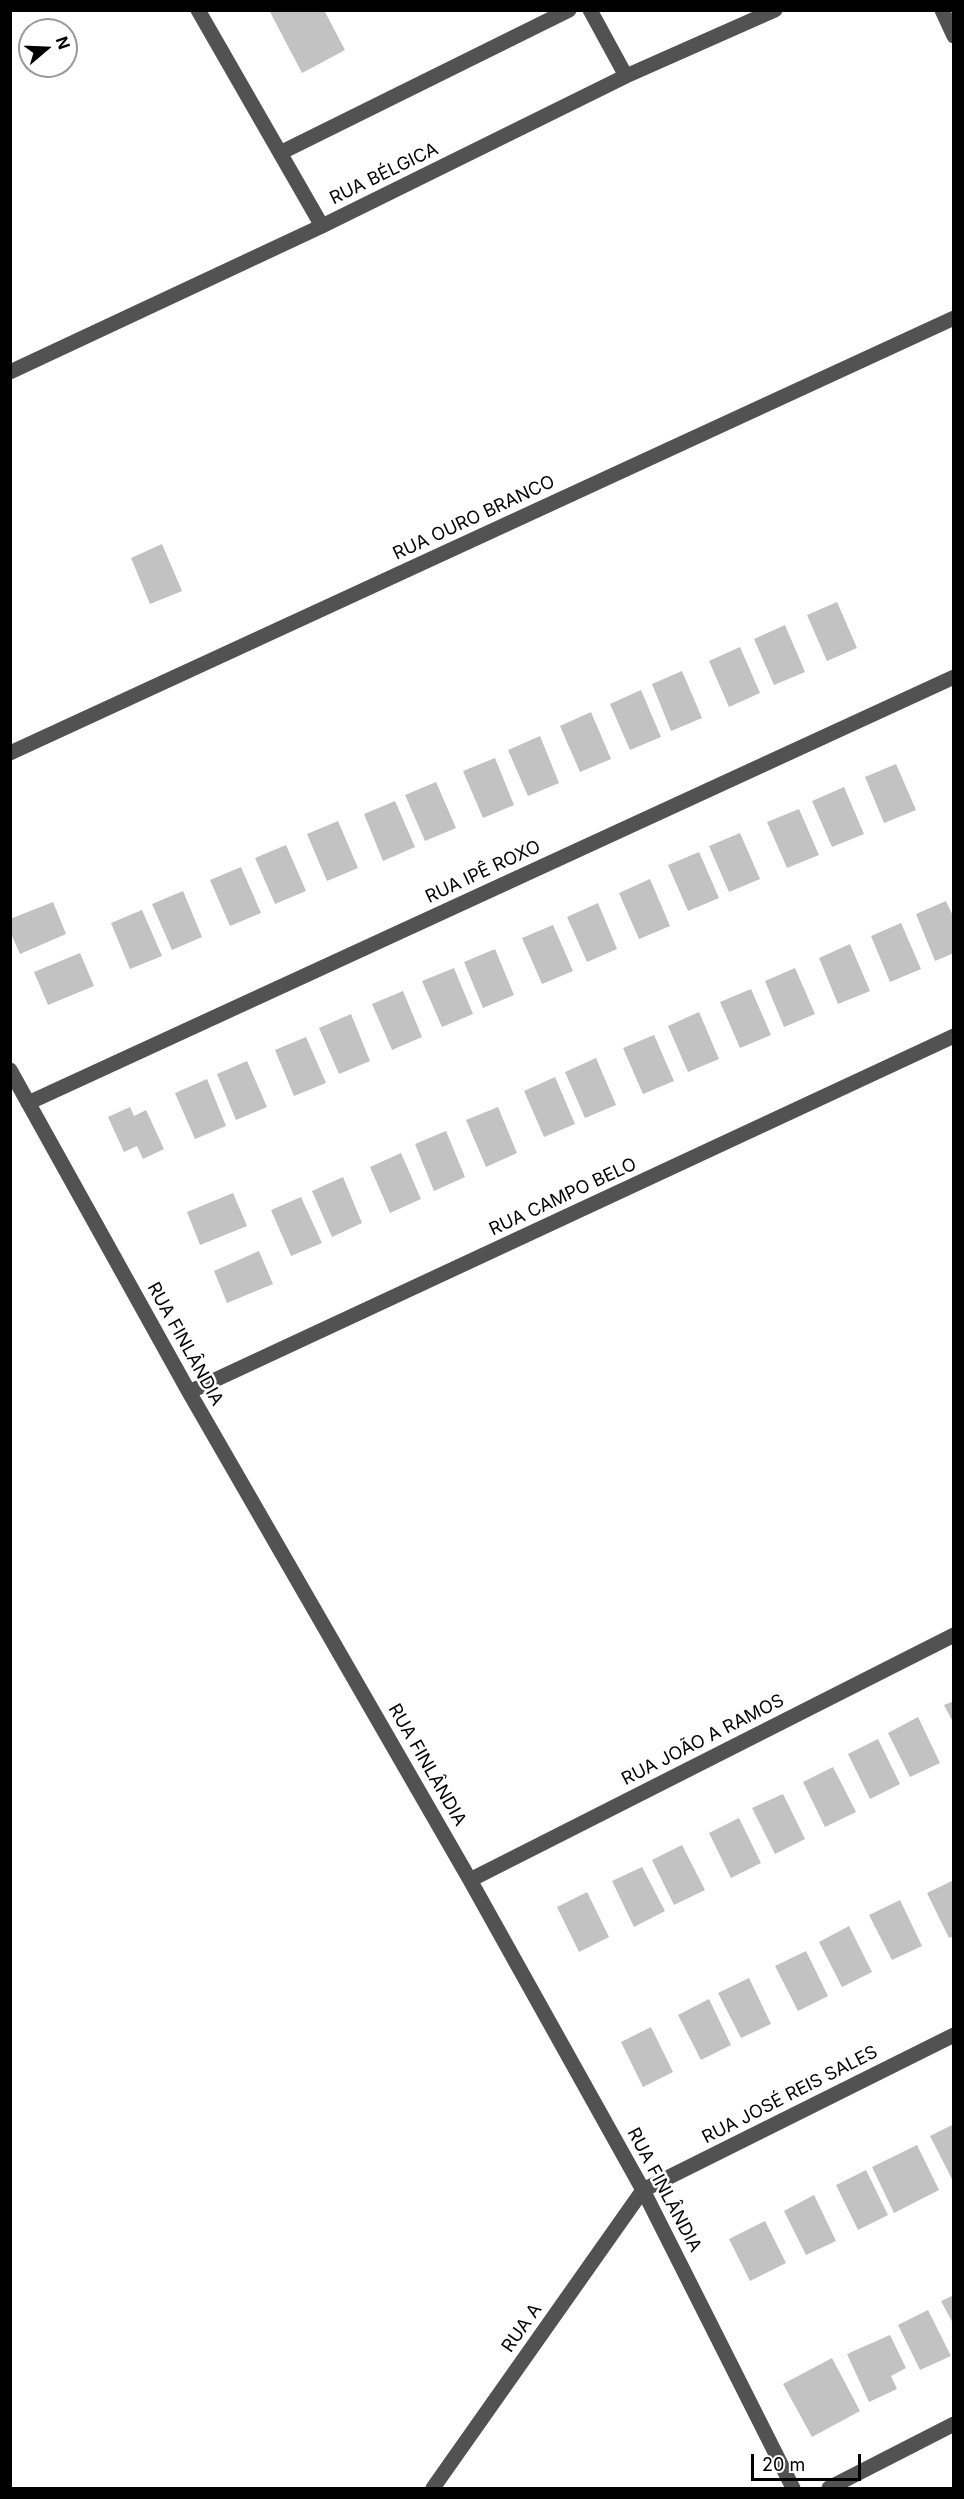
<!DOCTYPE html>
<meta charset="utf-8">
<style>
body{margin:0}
#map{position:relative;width:964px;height:2499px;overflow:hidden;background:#fff;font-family:Inter,sans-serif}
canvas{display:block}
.frame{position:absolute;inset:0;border:12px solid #000;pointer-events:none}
.north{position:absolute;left:18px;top:18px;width:60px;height:60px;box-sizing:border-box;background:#fff;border:2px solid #999;border-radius:50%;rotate:71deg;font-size:16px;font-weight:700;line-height:24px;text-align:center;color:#000}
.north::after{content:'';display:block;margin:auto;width:21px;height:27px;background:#000;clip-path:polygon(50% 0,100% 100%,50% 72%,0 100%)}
.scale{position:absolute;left:751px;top:2454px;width:110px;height:27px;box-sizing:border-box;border:3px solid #000;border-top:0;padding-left:8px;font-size:18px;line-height:21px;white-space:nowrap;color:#000;-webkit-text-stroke:4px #fff;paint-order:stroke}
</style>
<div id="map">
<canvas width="964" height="2499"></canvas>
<div class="frame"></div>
<div class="north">N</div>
<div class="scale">20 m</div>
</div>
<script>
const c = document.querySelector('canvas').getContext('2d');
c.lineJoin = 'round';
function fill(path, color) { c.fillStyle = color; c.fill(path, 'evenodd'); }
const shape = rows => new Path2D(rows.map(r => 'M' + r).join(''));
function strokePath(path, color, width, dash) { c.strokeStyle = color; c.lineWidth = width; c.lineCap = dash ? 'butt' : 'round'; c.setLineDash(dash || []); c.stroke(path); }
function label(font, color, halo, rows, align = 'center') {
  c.font = font + ' Inter,sans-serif'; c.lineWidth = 5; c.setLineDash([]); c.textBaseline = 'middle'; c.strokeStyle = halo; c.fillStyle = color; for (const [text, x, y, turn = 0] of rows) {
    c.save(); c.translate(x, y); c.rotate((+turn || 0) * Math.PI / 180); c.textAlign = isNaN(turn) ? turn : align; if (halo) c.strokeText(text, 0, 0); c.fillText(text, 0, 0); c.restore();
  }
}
fill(shape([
 [269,10,324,10,345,50,302,73],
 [162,544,182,591,150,604,131,558],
 [837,602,857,648,827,661,807,615],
 [785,625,805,672,774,685,754,639],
 [740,647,760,693,729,707,709,661],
 [682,671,702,718,671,731,652,684],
 [641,690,661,737,630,750,610,704],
 [591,712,611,759,580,772,560,726],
 [540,736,559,783,528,796,508,750],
 [495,758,514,805,483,818,463,771],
 [896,764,916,810,884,823,865,777],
 [436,782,456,828,425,841,405,795],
 [844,787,864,834,832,847,812,801],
 [395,801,415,847,383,861,364,814],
 [799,809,819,855,787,868,767,822],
 [338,821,358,868,327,881,307,834],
 [740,833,760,879,729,892,709,846],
 [286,845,306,891,275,904,255,858],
 [699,852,719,898,688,911,668,865],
 [241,867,261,913,230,926,210,880],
 [650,879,670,926,639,939,619,893],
 [183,891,202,937,172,950,152,904],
 [946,901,954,918,954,953,935,961,916,914],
 [53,902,66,934,20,954,10,931,10,919],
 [598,903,617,949,587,962,567,917],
 [142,910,162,956,130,969,111,923],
 [901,923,921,969,890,982,871,936],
 [553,925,573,971,542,984,522,938],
 [850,944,870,991,838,1004,819,958],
 [495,949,514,995,483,1008,464,962],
 [80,953,94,986,48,1005,34,972],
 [454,968,473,1014,442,1027,422,981],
 [795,968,815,1014,784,1027,765,981],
 [751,989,771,1035,740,1048,720,1002],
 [403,991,422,1037,392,1050,372,1004],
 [699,1012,719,1059,688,1072,668,1026],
 [351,1014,370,1061,339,1074,319,1028],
 [654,1035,674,1081,643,1094,623,1048],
 [306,1037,326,1083,294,1096,275,1050],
 [596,1058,616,1105,585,1118,565,1072],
 [247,1061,267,1107,236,1120,217,1074],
 [555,1077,575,1124,544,1137,524,1091],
 [207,1079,226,1126,195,1139,175,1093],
 [130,1107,134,1116,146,1110,164,1149,143,1159,137,1146,124,1152,108,1117],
 [498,1107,517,1153,486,1167,466,1120],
 [446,1131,465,1177,434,1191,415,1144],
 [401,1153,421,1199,390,1213,370,1167],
 [343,1177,362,1223,332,1237,312,1191],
 [233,1193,247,1226,200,1245,187,1212],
 [301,1197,322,1243,291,1256,271,1210],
 [259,1251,273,1284,227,1303,214,1271],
 [954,1701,954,1724,944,1705],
 [918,1717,940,1763,910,1777,888,1733],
 [878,1739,900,1784,870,1799,848,1754],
 [833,1767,856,1812,825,1827,803,1782],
 [783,1794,805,1839,775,1854,752,1808],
 [739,1818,761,1863,731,1878,709,1833],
 [682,1845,705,1890,674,1905,652,1860],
 [642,1867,665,1911,634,1927,612,1881],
 [954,1880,954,1936,949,1938,927,1893],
 [587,1892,609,1937,579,1952,557,1907],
 [900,1900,922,1946,892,1960,869,1915],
 [849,1926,872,1972,842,1987,819,1942],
 [806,1951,828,1996,798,2011,775,1966],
 [749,1978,771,2024,741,2038,718,1993],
 [709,1999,731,2045,701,2060,678,2015],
 [651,2027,673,2072,643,2087,621,2042],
 [954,2124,954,2183,930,2136],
 [917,2145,939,2190,894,2213,872,2167],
 [866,2170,888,2215,858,2230,836,2185],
 [814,2195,836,2241,806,2255,784,2211],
 [765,2221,786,2263,750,2281,729,2239],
 [954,2295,954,2325,941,2301],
 [928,2310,951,2356,920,2370,898,2325],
 [890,2335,906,2368,891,2376,897,2389,869,2402,847,2354],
 [832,2358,860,2411,812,2437,783,2384]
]), '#c2c2c2');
strokePath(shape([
 [198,10,322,226],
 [590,10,626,76],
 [942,10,954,36],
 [282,152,569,10],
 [10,372,322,226,626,76,775,10],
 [10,753,954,318],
 [10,1070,189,1392,470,1880,643,2190,793,2488],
 [28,1103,954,677],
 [189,1392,954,1036],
 [470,1880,954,1635],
 [433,2488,643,2190,954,2035],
 [829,2488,954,2424]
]), '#525252', 15);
label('18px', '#000', '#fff', [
 ["RUA BÉLGICA",384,174,-26],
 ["RUA OURO BRANCO",474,518,-25],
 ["RUA IPÊ ROXO",483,872,-25],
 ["RUA CAMPO BELO",563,1197,-25],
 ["RUA FINLÂNDIA",185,1344,61],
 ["RUA JOÃO A RAMOS",703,1740,-27],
 ["RUA FINLÂNDIA",427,1765,60],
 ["RUA JOSÉ REIS SALES",790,2095,-27],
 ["RUA FINLÂNDIA",664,2190,62],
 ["RUA A",522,2328,-55]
]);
</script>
